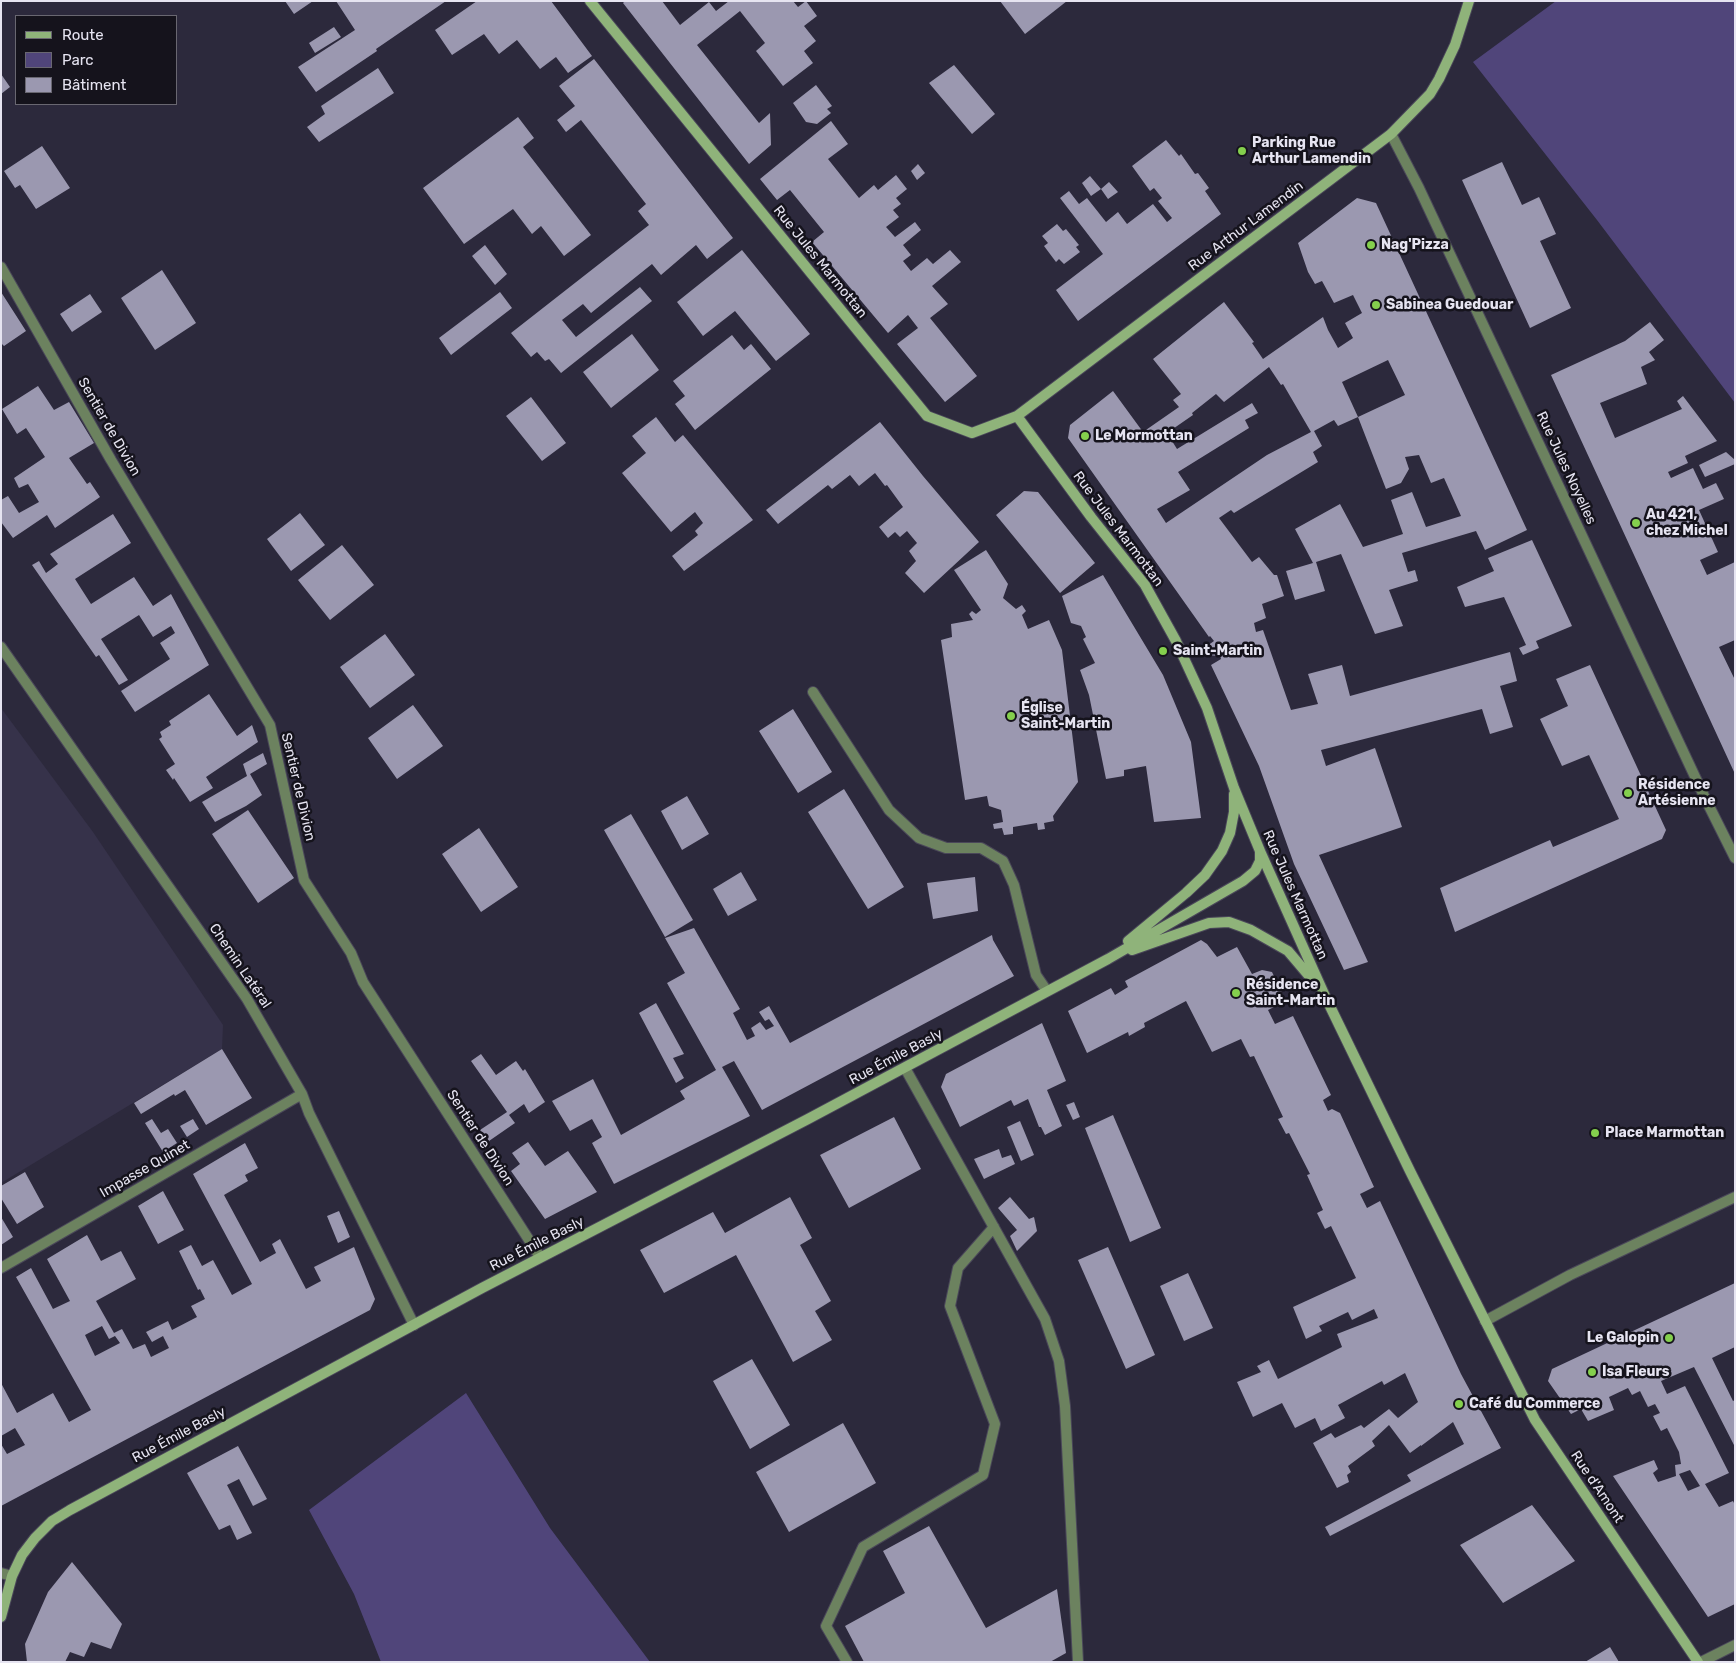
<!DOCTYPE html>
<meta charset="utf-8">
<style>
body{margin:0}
#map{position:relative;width:1736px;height:1663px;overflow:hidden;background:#2c293c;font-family:Rubik,sans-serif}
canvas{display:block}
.frame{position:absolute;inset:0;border:2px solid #e6e4f1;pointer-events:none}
.legend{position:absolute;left:15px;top:15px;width:162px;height:90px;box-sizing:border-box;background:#15131c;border:1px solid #696771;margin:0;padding:6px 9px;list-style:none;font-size:15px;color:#e6e4f1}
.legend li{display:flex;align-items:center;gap:10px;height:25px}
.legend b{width:25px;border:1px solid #696771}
</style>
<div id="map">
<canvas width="1736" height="1663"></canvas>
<div class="frame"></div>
<ul class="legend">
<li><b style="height:6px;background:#8fb37a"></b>Route</li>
<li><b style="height:14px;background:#50457a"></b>Parc</li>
<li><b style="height:14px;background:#9b98b0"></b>Bâtiment</li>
</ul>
</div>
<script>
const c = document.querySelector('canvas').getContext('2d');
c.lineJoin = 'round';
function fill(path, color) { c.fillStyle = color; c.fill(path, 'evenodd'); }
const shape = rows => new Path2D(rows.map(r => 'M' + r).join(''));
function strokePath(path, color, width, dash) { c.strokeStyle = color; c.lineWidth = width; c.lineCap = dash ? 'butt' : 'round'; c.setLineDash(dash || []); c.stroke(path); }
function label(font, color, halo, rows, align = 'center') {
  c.font = font + ' Rubik,sans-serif'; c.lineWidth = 5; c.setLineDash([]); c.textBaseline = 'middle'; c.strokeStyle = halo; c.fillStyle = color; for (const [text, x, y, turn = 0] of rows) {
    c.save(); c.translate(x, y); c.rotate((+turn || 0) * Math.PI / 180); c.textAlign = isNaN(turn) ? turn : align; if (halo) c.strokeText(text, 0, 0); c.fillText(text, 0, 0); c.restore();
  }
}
fill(shape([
 [1,708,93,832,223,1025,222,1049,1,1183]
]), '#36324a');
fill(shape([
 [1556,1,1735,1,1735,403,1597,220,1473,62],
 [466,1393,550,1528,650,1662,381,1662,354,1594,309,1510]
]), '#50457a');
fill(shape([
 [285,1,313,1,294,14],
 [336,1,446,1,376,49,377,51,316,92,298,67,355,30],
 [477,1,551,1,592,56,568,73,556,57,540,69,517,40,499,54,484,34,452,55,435,30],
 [625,1,662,1,680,25,709,2,716,11,729,1,793,1,798,7,806,1,817,16,804,26,816,41,804,51,813,63,783,86,756,51,765,43,740,11,697,45,759,123,770,113,771,145,749,164,623,3],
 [1000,1,1067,1,1025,34],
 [334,27,341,37,315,53,309,43],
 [594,59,733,238,707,259,696,245,661,275,652,264,591,313,583,304,562,320,576,337,640,287,652,301,561,373,549,359,545,361,537,352,531,357,511,333,649,225,638,211,646,204,581,120,566,132,557,120,575,106,559,86],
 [954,65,995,114,972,134,929,83],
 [378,68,394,93,319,142,307,127,325,114,321,106],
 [1,74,10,87,1,94],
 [816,85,832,106,827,109,831,113,817,124,806,122,793,103],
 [518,117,534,138,523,147,591,235,564,256,541,226,532,234,513,209,464,244,423,188],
 [831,121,848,144,828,159,859,198,874,185,878,190,896,175,907,189,896,198,901,204,893,210,899,217,886,227,895,237,915,222,921,230,903,245,911,255,903,261,911,271,927,258,933,264,950,250,961,262,932,286,948,304,930,318,977,376,945,402,897,344,918,328,908,315,888,333,812,242,824,232,790,190,777,200,760,179],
 [1166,140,1179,156,1181,154,1195,174,1198,173,1209,188,1205,191,1221,214,1078,321,1056,290,1103,254,1060,198,1069,191,1079,204,1087,198,1106,222,1118,212,1127,224,1153,204,1167,222,1172,218,1158,201,1162,198,1154,188,1150,191,1132,166],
 [42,146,70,188,36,209,20,185,15,188,4,171],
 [1502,162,1522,205,1539,197,1541,201,1556,234,1540,241,1571,308,1530,328,1462,180],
 [918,164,925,173,917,180,911,171],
 [1090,176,1101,189,1109,182,1118,192,1108,199,1101,189,1091,196,1082,183],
 [1357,198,1376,203,1527,530,1485,550,1476,531,1402,553,1408,572,1415,570,1418,581,1389,590,1403,626,1375,634,1341,554,1316,562,1325,591,1295,600,1286,571,1313,563,1295,529,1340,504,1363,547,1403,534,1391,500,1412,492,1426,527,1461,516,1444,478,1431,483,1419,455,1405,457,1409,469,1401,483,1386,489,1358,417,1405,395,1388,360,1342,382,1358,417,1338,426,1334,420,1314,431,1322,446,1313,452,1318,462,1234,513,1231,510,1219,518,1252,562,1259,557,1274,575,1277,575,1284,596,1262,604,1266,618,1254,623,1256,632,1263,630,1291,710,1318,704,1308,674,1342,665,1350,696,1510,652,1517,681,1500,686,1513,727,1490,734,1482,709,1321,750,1326,766,1375,748,1402,827,1319,855,1368,962,1344,970,1294,864,1259,766,1211,665,1221,659,1220,656,1206,655,1205,653,1207,646,1214,641,1210,636,1209,637,1068,438,1070,425,1113,391,1143,432,1179,407,1173,400,1181,394,1153,359,1224,302,1254,342,1252,343,1263,359,1323,317,1328,330,1338,348,1353,338,1345,323,1362,313,1353,295,1334,303,1322,281,1315,284,1308,272,1298,243],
 [1269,367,1281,385,1283,384,1311,432,1267,455,1166,523,1157,509,1190,490,1178,472,1249,428,1245,420,1258,413,1252,403,1177,449,1167,433,1193,415,1192,413,1216,394,1224,402],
 [1057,224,1063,231,1066,229,1079,245,1076,247,1080,252,1064,264,1059,259,1056,262,1044,246,1048,243,1042,236],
 [485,245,507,274,495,285,472,256],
 [742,250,810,334,776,361,735,311,703,336,677,302],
 [162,270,196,323,155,350,121,298],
 [1,292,26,331,4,346,1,343],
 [500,292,512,308,451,355,439,338],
 [90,294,102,312,72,332,60,314],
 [1650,322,1664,340,1649,352,1655,360,1641,367,1647,384,1600,403,1615,438,1682,409,1677,401,1683,396,1717,441,1685,456,1688,463,1668,472,1671,478,1693,468,1703,489,1716,483,1724,499,1699,510,1718,552,1700,560,1707,575,1735,562,1735,640,1719,647,1735,680,1735,774,1551,375,1625,341],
 [632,334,659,370,611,408,583,372],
 [732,335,744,350,751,344,771,369,695,430,675,404,685,396,673,381],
 [38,386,54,410,69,402,94,443,69,458,87,484,90,482,100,497,55,528,47,515,13,538,1,522,1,500,8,496,19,513,39,502,28,484,19,488,14,478,45,457,26,428,17,434,2,409],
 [531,397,566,443,542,461,506,416],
 [656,417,675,442,683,435,753,520,684,571,672,556,698,535,695,531,703,523,695,512,671,532,622,473,646,453,632,436],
 [880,422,923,476,979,542,924,593,905,573,916,561,909,551,917,543,907,531,900,537,895,532,888,538,879,527,903,507,887,485,885,486,875,473,859,486,850,475,832,489,828,485,778,524,766,510],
 [1726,452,1735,460,1735,464,1705,477,1699,465],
 [1024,491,1038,492,1095,563,1060,593,996,515],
 [300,513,325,545,291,571,267,539],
 [113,514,131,543,75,579,82,590,91,604,134,577,153,606,171,594,209,665,135,712,121,691,170,659,160,643,175,633,171,626,153,637,139,615,101,639,128,680,119,685,99,655,96,657,32,565,39,561,46,573,58,564,50,554],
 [1532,540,1572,626,1536,641,1539,648,1523,655,1519,648,1526,645,1504,597,1465,607,1457,587,1494,571,1488,558],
 [342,545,374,585,330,620,298,580],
 [986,550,1008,584,1003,598,1016,609,1022,605,1026,611,1022,615,1028,629,1049,620,1062,650,1078,782,1053,816,1054,821,1044,823,1045,829,1038,830,1037,823,1013,827,1013,834,1004,835,1002,828,994,829,993,824,1003,822,1001,810,989,806,987,796,965,800,941,640,952,637,951,624,973,620,969,614,972,611,976,614,981,610,954,570],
 [1103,575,1163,675,1191,742,1201,818,1154,822,1146,766,1124,770,1124,776,1106,779,1089,695,1080,670,1095,663,1083,639,1086,637,1081,626,1071,623,1062,596],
 [385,634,415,675,370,708,340,667],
 [1590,665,1666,830,1662,839,1455,932,1440,888,1550,840,1553,847,1619,819,1589,755,1562,766,1540,719,1568,706,1556,679],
 [209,694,237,736,252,725,258,742,206,777,213,788,190,802,174,778,173,780,166,770,175,764,159,739,162,737,160,732,171,725,169,721],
 [413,705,443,746,397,779,368,738],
 [793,709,832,772,798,793,759,731],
 [263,753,267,764,250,774,262,795,246,806,215,822,202,802,247,776,243,764],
 [844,789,904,887,868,909,808,812],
 [687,796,709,834,682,850,661,811],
 [248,810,294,878,258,903,212,834],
 [631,814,693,920,665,937,604,830],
 [479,828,518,887,481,912,442,854],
 [741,872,757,900,728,916,713,889],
 [975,877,978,911,933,919,927,883],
 [694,928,740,1009,733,1013,747,1040,755,1036,751,1028,760,1022,766,1030,774,1026,769,1019,765,1021,759,1012,769,1006,790,1043,992,935,993,940,1014,976,762,1110,734,1061,722,1067,750,1116,614,1184,592,1143,602,1137,592,1119,570,1131,552,1101,593,1079,621,1135,685,1099,680,1091,716,1070,667,983,685,973,665,938],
 [1201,940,1207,944,1217,957,1237,947,1252,974,1262,970,1272,972,1286,1001,1268,1010,1275,1024,1293,1016,1331,1095,1323,1100,1328,1111,1332,1109,1340,1113,1374,1187,1360,1194,1367,1208,1380,1201,1461,1374,1501,1448,1330,1536,1325,1527,1411,1481,1407,1475,1464,1444,1453,1422,1421,1446,1421,1445,1410,1453,1389,1425,1372,1441,1375,1446,1348,1466,1351,1472,1347,1475,1349,1482,1337,1488,1313,1443,1331,1433,1335,1438,1361,1425,1364,1428,1389,1409,1398,1418,1418,1402,1405,1373,1384,1385,1382,1381,1338,1405,1345,1418,1321,1431,1315,1418,1295,1428,1282,1403,1253,1417,1237,1382,1261,1372,1257,1366,1269,1360,1278,1379,1342,1347,1337,1334,1378,1318,1374,1309,1352,1320,1348,1312,1319,1326,1322,1331,1306,1339,1293,1307,1356,1278,1331,1226,1325,1229,1317,1213,1323,1210,1307,1175,1310,1174,1289,1133,1286,1134,1278,1119,1283,1117,1254,1056,1250,1057,1241,1039,1212,1052,1186,1001,1144,1023,1145,1027,1129,1036,1128,1032,1087,1053,1068,1011,1111,988,1115,995,1128,987,1125,981],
 [656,1003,684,1054,673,1058,684,1078,676,1083,639,1013],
 [1042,1023,1066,1081,1047,1090,1062,1126,1045,1135,1041,1127,1039,1127,1028,1099,1014,1106,1011,1100,960,1127,941,1087,946,1074],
 [222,1049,252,1098,206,1125,185,1090,175,1096,174,1094,141,1114,134,1103],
 [481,1054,496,1075,516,1061,523,1071,525,1069,545,1102,529,1113,524,1104,509,1115,515,1123,489,1141,480,1130,507,1112,471,1061],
 [1074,1102,1080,1117,1073,1120,1066,1105],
 [1113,1115,1161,1228,1130,1242,1085,1128],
 [894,1117,921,1169,849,1208,820,1155],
 [152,1119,161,1133,168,1129,177,1143,163,1152,145,1123],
 [193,1119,199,1129,187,1137,180,1126],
 [1020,1121,1034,1155,1021,1161,1007,1127],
 [528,1142,545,1166,568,1151,597,1192,545,1219,511,1171,520,1164,512,1153],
 [245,1143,258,1168,245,1175,248,1181,224,1195,260,1262,276,1253,272,1244,280,1239,306,1289,321,1281,314,1267,354,1247,375,1299,370,1310,1,1506,1,1444,7,1454,25,1445,15,1428,1,1436,1,1383,17,1413,53,1393,69,1422,91,1410,16,1277,31,1268,53,1309,70,1301,47,1259,87,1235,101,1261,121,1251,136,1279,96,1301,114,1333,122,1329,133,1349,145,1344,151,1357,169,1348,163,1336,152,1342,146,1332,168,1321,172,1330,197,1317,191,1306,205,1299,200,1289,198,1290,179,1251,191,1245,202,1266,213,1260,232,1295,252,1284,193,1174],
 [102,1326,109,1339,115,1336,120,1343,95,1356,85,1335],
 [999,1149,1002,1158,1011,1155,1015,1164,984,1179,974,1159],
 [25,1172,44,1207,17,1224,1,1198,1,1186],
 [163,1191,184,1230,158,1244,138,1206],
 [790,1197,812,1238,800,1245,831,1301,815,1311,832,1340,793,1362,736,1255,664,1293,640,1250,713,1212,725,1233],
 [1010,1197,1029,1219,1034,1217,1037,1231,1017,1251,1010,1236,1017,1230,998,1208],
 [339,1211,350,1237,338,1243,327,1216],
 [1,1217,13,1237,1,1245],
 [1108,1247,1155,1355,1126,1369,1078,1260],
 [1188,1273,1213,1328,1184,1341,1160,1286],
 [1735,1283,1735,1347,1712,1358,1733,1401,1735,1400,1735,1447,1694,1367,1661,1381,1667,1394,1685,1386,1729,1473,1705,1484,1719,1507,1733,1501,1735,1505,1735,1604,1708,1617,1613,1476,1654,1460,1658,1469,1653,1473,1658,1482,1676,1476,1675,1465,1681,1464,1679,1452,1667,1428,1661,1431,1653,1416,1660,1413,1655,1404,1648,1407,1640,1391,1632,1395,1628,1388,1609,1397,1614,1410,1588,1421,1581,1409,1571,1414,1548,1381,1552,1369],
 [1690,1470,1700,1486,1688,1491,1679,1474],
 [752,1359,790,1425,750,1449,713,1381],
 [843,1423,876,1483,789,1532,756,1472],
 [238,1446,267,1499,253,1506,239,1479,227,1485,252,1533,237,1540,230,1525,219,1530,187,1473],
 [1532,1505,1575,1561,1503,1603,1460,1545],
 [929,1526,986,1628,1057,1589,1066,1653,1050,1662,864,1662,845,1626,905,1593,883,1551],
 [72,1562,122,1624,111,1649,91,1642,84,1657,70,1652,65,1662,27,1662,25,1644,48,1592],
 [1610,1647,1619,1662,1585,1662]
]), '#9b98b0');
const lane = shape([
 [1,267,111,460,270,725,304,880,351,953,363,982,540,1257],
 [813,692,889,810,919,838,946,848,981,848,1003,861,1014,885,1036,975,1047,991],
 [905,1068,1045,1319,1059,1361,1065,1406,1078,1662],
 [847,1662,826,1626,863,1547,983,1475,995,1424,950,1306,958,1268,994,1227],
 [1701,1662,1735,1645]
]);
const street = shape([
 [1391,134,1419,188,1705,798,1735,858],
 [1,647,247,999,302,1094,309,1113,414,1325],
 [1,1268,302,1094],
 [1485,1321,1570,1275,1735,1197],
 [1,1573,12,1576]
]);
const secondary = shape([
 [590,1,927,416,972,433,1017,416,1391,134,1430,94,1439,79,1455,45,1469,1],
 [1017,416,1091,517,1145,585,1176,641,1207,708,1234,788,1260,851,1325,996,1410,1171,1535,1420,1698,1662],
 [1128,941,1186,893,1205,875,1222,851,1230,833,1234,812,1234,794],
 [1132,950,1209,923,1229,922,1251,930,1288,951,1316,984],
 [1,1617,12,1576,22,1555,35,1538,52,1521,70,1510,482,1288,808,1119,1108,959,1243,881,1255,871,1260,861,1260,851]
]);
strokePath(lane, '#4a4759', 12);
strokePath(street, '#4a4759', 12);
strokePath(secondary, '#4a4759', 12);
strokePath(lane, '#6c825f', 10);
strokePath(street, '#6c825f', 10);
strokePath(secondary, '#8fb37a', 10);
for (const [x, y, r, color] of [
 [1242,151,5,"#84cf4d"],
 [1371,245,5,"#84cf4d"],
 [1376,305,5,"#84cf4d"],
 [1085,436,5,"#84cf4d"],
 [1636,523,5,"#84cf4d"],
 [1163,651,5,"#84cf4d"],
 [1011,716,5,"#84cf4d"],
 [1628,793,5,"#84cf4d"],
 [1236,993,5,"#84cf4d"],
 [1595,1133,5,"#84cf4d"],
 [1669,1338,5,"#84cf4d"],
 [1592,1372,5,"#84cf4d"],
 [1459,1404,5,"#84cf4d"]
]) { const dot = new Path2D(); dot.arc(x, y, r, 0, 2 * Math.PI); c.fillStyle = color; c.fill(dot); strokePath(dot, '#15131c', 2); }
label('bold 14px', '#e6e4f1', '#15131c', [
 ["Parking Rue",1252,143],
 ["Arthur Lamendin",1252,159],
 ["Nag'Pizza",1381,245],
 ["Sabinea Guedouar",1386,305],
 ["Le Mormottan",1095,436],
 ["Au 421,",1646,515],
 ["chez Michel",1646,531],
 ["Saint-Martin",1173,651],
 ["Église",1021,708],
 ["Saint-Martin",1021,724],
 ["Résidence",1638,785],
 ["Artésienne",1638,801],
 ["Résidence",1246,985],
 ["Saint-Martin",1246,1001],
 ["Place Marmottan",1605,1133],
 ["Le Galopin",1659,1338,"right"],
 ["Isa Fleurs",1602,1372],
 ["Café du Commerce",1469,1404]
], 'left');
label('14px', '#e6e4f1', '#15131c', [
 ["Rue Arthur Lamendin",1246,226,-37],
 ["Rue Jules Marmottan",820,262,51],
 ["Sentier de Divion",109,427,60],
 ["Rue Jules Noyelles",1566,468,65],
 ["Rue Jules Marmottan",1118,529,53],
 ["Sentier de Divion",298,787,77],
 ["Rue Jules Marmottan",1295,895,66],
 ["Chemin Latéral",240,966,56],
 ["Rue Émile Basly",896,1057,-28],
 ["Sentier de Divion",480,1138,57],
 ["Impasse Quinet",145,1169,-30],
 ["Rue Émile Basly",537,1244,-27],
 ["Rue Émile Basly",179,1435,-28],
 ["Rue d'Amont",1597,1487,56]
]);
</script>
